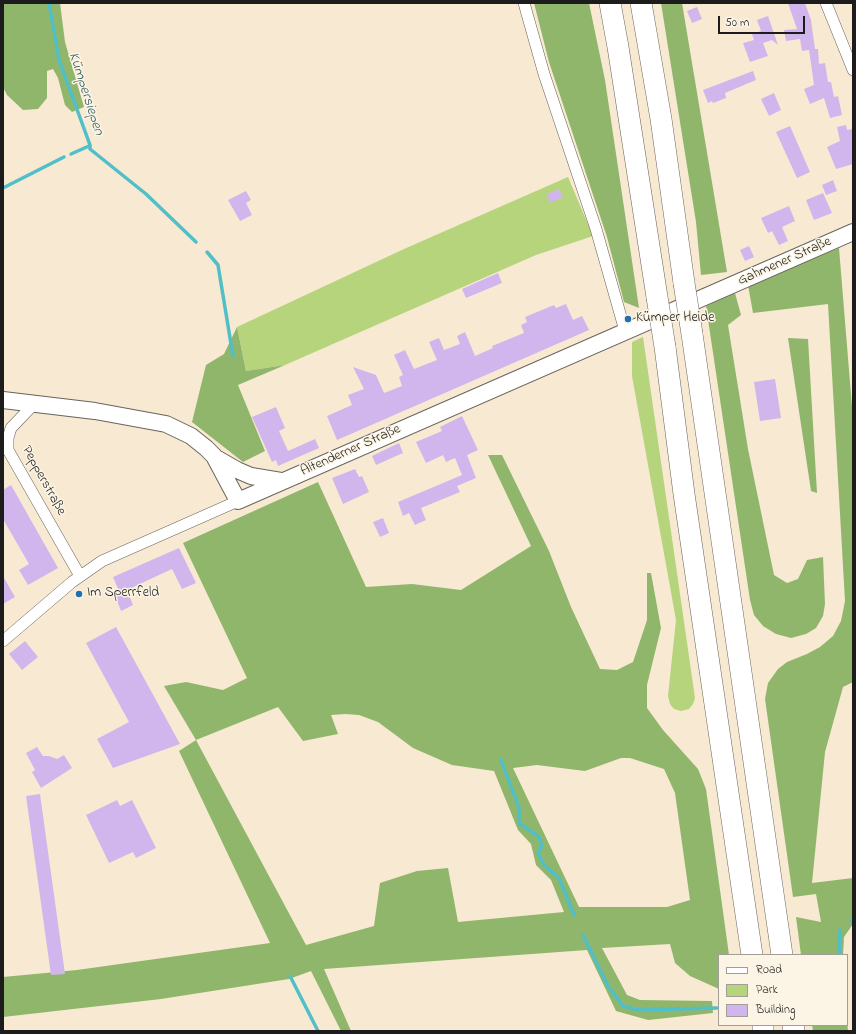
<!DOCTYPE html>
<meta charset="utf-8">
<style>
body{margin:0}
#map{position:relative;width:856px;height:1034px;overflow:hidden;background:#f8e9d2;font-family:"Indie Flower",sans-serif}
canvas{display:block}
.frame{position:absolute;inset:0;border:4px solid #1c1c1c;pointer-events:none}
.legend{position:absolute;left:718px;top:954px;width:130px;height:72px;box-sizing:border-box;background:#fcf5e5;border:1px solid #a29e95;margin:0;padding:5px 7px;list-style:none;font-size:12px;color:#1c1c1c}
.legend li{display:flex;align-items:center;gap:8px;height:20px}
.legend b{width:20px;border:1px solid #a29e95}
.scale{position:absolute;left:718px;top:16px;width:87px;height:18px;box-sizing:border-box;border:2px solid #1c1c1c;border-top:0;padding-left:5px;font-size:12px;line-height:14px;white-space:nowrap;color:#1c1c1c;-webkit-text-stroke:3px #fcf5e5;paint-order:stroke}
</style>
<div id="map">
<canvas width="856" height="1034"></canvas>
<div class="frame"></div>
<ul class="legend">
<li><b style="height:5px;background:#fff"></b>Road</li>
<li><b style="height:11px;background:#b5d47b"></b>Park</li>
<li><b style="height:11px;background:#d1b6ee"></b>Building</li>
</ul>
<div class="scale">50 m</div>
</div>
<script>
const c = document.querySelector('canvas').getContext('2d');
c.lineJoin = 'round';
function fill(path, color) { c.fillStyle = color; c.fill(path, 'evenodd'); }
const shape = rows => new Path2D(rows.map(r => 'M' + r).join(''));
function strokePath(path, color, width, dash) { c.strokeStyle = color; c.lineWidth = width; c.lineCap = dash ? 'butt' : 'round'; c.setLineDash(dash || []); c.stroke(path); }
function label(font, color, halo, rows, align = 'center') {
  c.font = font + ' "Indie Flower",sans-serif'; c.lineWidth = 3; c.setLineDash([]); c.textBaseline = 'middle'; c.strokeStyle = halo; c.fillStyle = color; for (const [text, x, y, turn = 0] of rows) {
    c.save(); c.translate(x, y); c.rotate((+turn || 0) * Math.PI / 180); c.textAlign = isNaN(turn) ? turn : align; if (halo) c.strokeText(text, 0, 0); c.fillText(text, 0, 0); c.restore();
  }
}
fill(shape([
 [568,177,593,236,536,255,285,365,246,371,237,327,404,249],
 [643,337,695,698,693,704,689,709,681,711,674,709,670,704,668,696,676,620,632,376,632,342]
]), '#b5d47b');
fill(shape([
 [3,3,60,3,65,42,84,107,72,112,65,105,58,78,53,69,47,71,47,98,38,109,23,110,7,95,3,87],
 [534,3,589,3,605,80,639,308,624,302,607,237,549,62],
 [661,3,682,3,727,272,701,275,696,222],
 [839,248,853,419,853,682,843,687,825,752,812,883,853,878,853,924,844,937,843,955,801,955,796,917,821,922,816,894,793,897,765,699,768,683,778,669,787,662,807,654,820,647,833,636,841,621,845,601,828,304,753,313,748,285],
 [735,293,741,315,728,325,748,449,774,575,787,583,798,579,807,560,823,557,825,604,823,616,816,628,806,634,791,638,776,634,763,626,754,615,750,600,706,306],
 [237,327,246,371,285,365,238,385,265,451,243,462,192,422,206,365,224,354],
 [788,338,808,339,817,493,811,491],
 [488,455,502,455,549,551,571,607,600,669,617,670,633,662,647,620,647,573,651,573,661,628,647,685,647,708,663,730,698,769,706,789,729,955,719,955,719,989,690,976,675,963,670,944,602,948,627,995,640,1000,712,1001,713,1013,648,1020,616,1011,587,950,324,969,351,1031,341,1031,311,971,289,979,161,999,3,1017,3,977,77,970,270,943,179,751,196,740,164,686,186,682,223,690,247,678,183,543,318,482,366,587,412,584,461,590,531,546],
 [278,707,303,741,338,734,331,715,345,714,359,715,378,722,413,748,452,765,494,771,518,830,531,844,536,865,551,880,564,912,458,922,448,868,417,871,380,883,374,926,306,945,196,740],
 [621,758,630,758,664,769,675,793,690,900,667,907,579,907,513,768,537,765,585,771],
 [847,1021,848,1031,813,1031,812,1025,847,1025]
]), '#90b66b');
strokePath(shape([
 [49,3,59,60,90,145,90,149,146,194,196,242],
 [71,154,89,146],
 [3,188,64,157],
 [207,252,218,265,233,356],
 [501,760,519,808,519,823,539,837,542,846,538,853,544,865,559,878,574,915],
 [851,921,853,921],
 [583,935,608,986,623,1006,639,1010,717,1008],
 [839,955,840,930],
 [290,976,318,1031]
]), '#51bfc7', 3.5);
fill(shape([
 [788,3,805,3,811,20,815,49,813,49,818,49,819,64,825,63,828,82,831,82,834,97,838,96,842,115,830,118,824,98,810,104,804,89,816,84,814,85,809,50,802,51,800,39,786,41,784,30,797,29],
 [697,7,702,19,692,23,687,11],
 [768,16,778,45,772,40,763,43,768,56,750,62,743,43,754,40,752,34,761,31,757,20],
 [753,71,756,80,725,93,726,98,713,103,712,101,708,103,703,90],
 [774,93,781,110,769,116,761,99],
 [846,125,847,130,852,129,853,164,836,169,827,147,840,141,837,127],
 [790,126,810,172,797,178,776,132],
 [833,180,837,191,826,195,822,185],
 [559,189,563,197,550,203,547,194],
 [246,191,251,200,246,203,252,215,240,221,228,200],
 [823,193,832,213,814,220,806,200],
 [789,206,795,221,782,227,788,241,779,245,772,231,768,233,761,218],
 [749,246,754,257,745,261,740,250],
 [498,273,502,283,466,298,462,289],
 [566,304,573,320,582,316,589,330,337,440,327,416,352,405,348,395,364,389,353,367,376,375,384,393,402,386,399,377,403,375,394,355,405,350,414,369,437,360,429,342,439,338,444,350,460,344,457,336,465,332,475,356,493,348,492,346,524,333,521,325,527,322,525,317,554,305,556,308],
 [775,379,781,418,760,421,754,382],
 [276,407,285,428,279,431,288,451,315,439,319,448,278,466,276,460,272,462,252,417],
 [462,416,478,450,467,455,476,478,457,486,460,492,421,508,426,520,415,525,409,513,403,516,398,502,462,475,455,458,446,462,443,455,426,463,416,442,442,431,440,427],
 [399,443,403,453,376,465,372,456],
 [355,469,359,477,362,476,369,492,343,504,332,478],
 [11,485,58,568,28,585,19,570,29,564,3,519,3,490],
 [383,518,389,533,380,537,373,522],
 [179,548,196,583,182,589,172,569,127,590,133,605,121,611,114,593,119,591,113,577],
 [3,576,15,597,3,604],
 [116,627,180,744,113,768,97,739,129,722,86,643],
 [25,641,38,657,22,670,9,654],
 [37,747,43,756,49,756,57,759,64,755,72,768,41,788,32,772,35,770,26,753],
 [40,794,65,974,51,975,26,796],
 [117,800,120,806,132,800,156,848,136,858,133,852,109,863,86,815]
]), '#d1b6ee');
const street = shape([
 [524,3,544,74,596,229,625,331],
 [826,3,853,70],
 [35,403,11,428,8,438,8,450,80,576],
 [3,641,72,582,102,561,238,501]
]);
const secondary = shape([
 [3,400,95,411,166,424,191,436,206,448,214,456,238,501,853,232],
 [216,458,237,470,251,476,281,481]
]);
const highway = shape([
 [610,3,618,47,657,297],
 [641,3,661,119,684,283],
 [692,334,782,955],
 [665,347,684,494,752,955],
 [763,1025,763,1031],
 [793,1025,794,1031]
]);
strokePath(street, '#69645c', 12);
strokePath(secondary, '#69645c', 18);
strokePath(highway, '#69645c', 22);
strokePath(street, '#fff', 11);
strokePath(secondary, '#fff', 16);
strokePath(highway, '#fff', 21);
const highwayBridge = shape([
 [684,283,692,334],
 [657,297,665,347]
]);
strokePath(highwayBridge, '#69645c', 22, []);
strokePath(highwayBridge, '#fff', 21);
for (const [x, y, r, color] of [
 [628,319,4,"#1f6fb2"],
 [79,594,4,"#1f6fb2"]
]) { const dot = new Path2D(); dot.arc(x, y, r, 0, 2 * Math.PI); c.fillStyle = color; c.fill(dot); strokePath(dot, '#fcf5e5', 1.5); }
label('14px', '#1c1c1c', '#fcf5e5', [
 ["Gahmener Straße",785,262,-24],
 ["Altenderner Straße",351,451,-24],
 ["Pepperstraße",43,481,61]
]);
label('14px', '#1c1c1c', '#fcf5e5', [
 ["Kümper Heide",636,319],
 ["Im Sperrfeld",87,594]
], 'left');
label('italic 15px', '#315d60', '#fcf5e5', [
 ["Kümpersiepen",85,94,72]
]);
</script>
